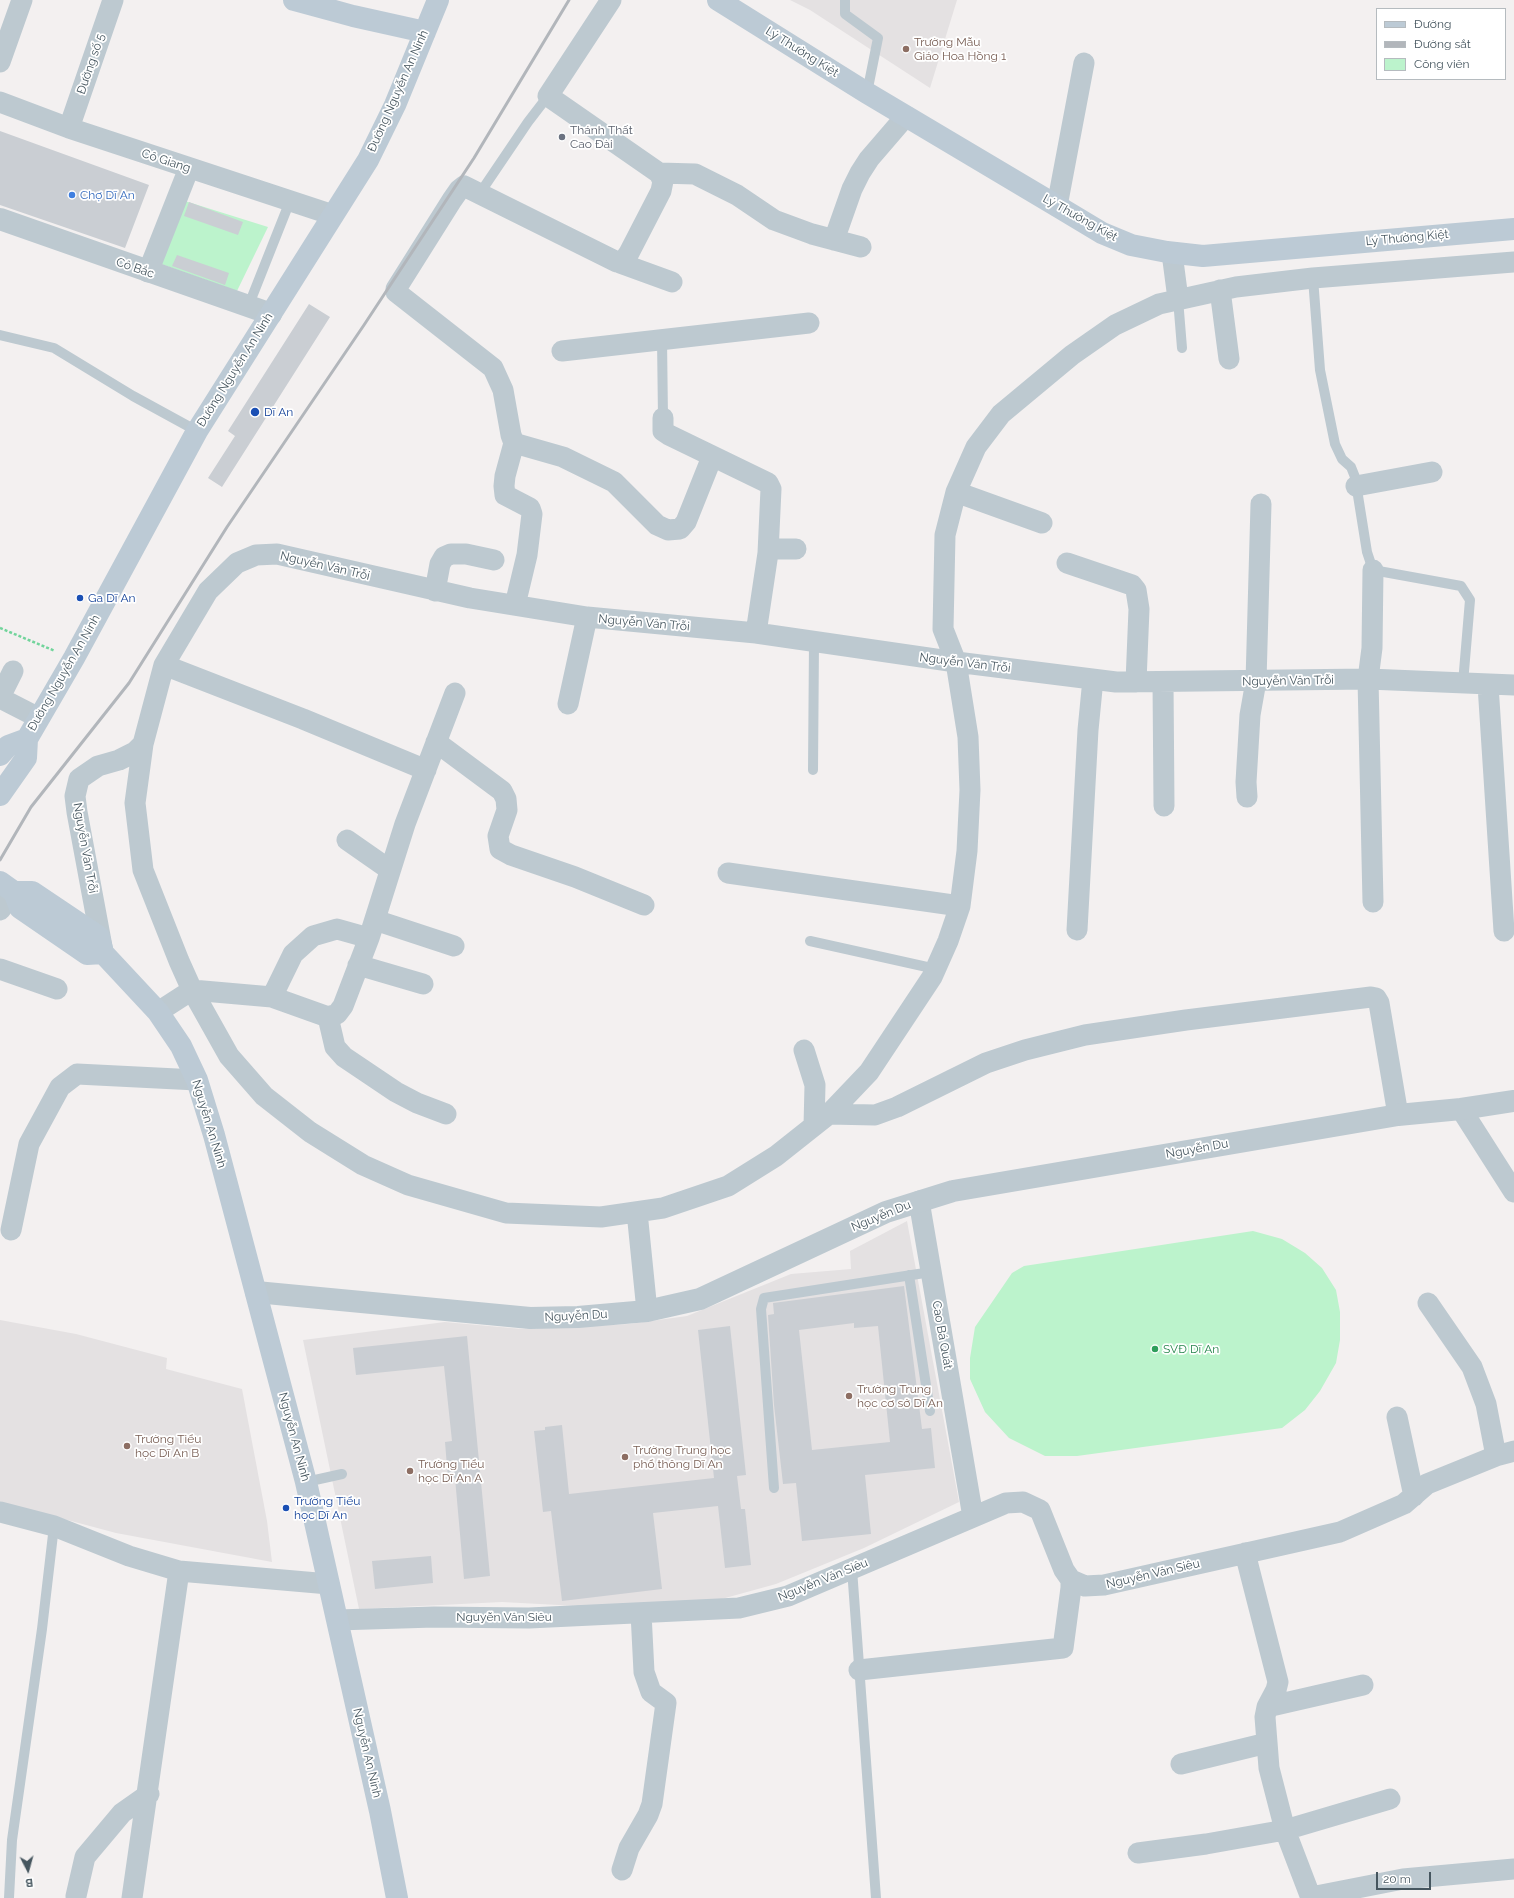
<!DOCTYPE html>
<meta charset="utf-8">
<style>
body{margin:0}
#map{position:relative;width:1514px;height:1898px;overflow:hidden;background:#f3f0f0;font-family:Raleway,sans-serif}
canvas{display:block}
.legend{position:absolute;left:1376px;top:8px;width:130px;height:72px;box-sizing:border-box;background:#fff;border:1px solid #b5bbbf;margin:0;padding:5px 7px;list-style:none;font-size:12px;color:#46565f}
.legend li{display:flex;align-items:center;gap:8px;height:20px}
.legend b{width:20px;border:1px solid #b5bbbf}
.north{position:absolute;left:8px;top:1850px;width:40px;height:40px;-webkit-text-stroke:3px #fff;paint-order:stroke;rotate:174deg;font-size:11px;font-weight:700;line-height:16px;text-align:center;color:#46565f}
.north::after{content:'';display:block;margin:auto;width:14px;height:18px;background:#46565f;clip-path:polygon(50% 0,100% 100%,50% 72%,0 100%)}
.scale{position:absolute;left:1376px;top:1872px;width:55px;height:18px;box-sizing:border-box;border:2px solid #46565f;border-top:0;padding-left:5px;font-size:12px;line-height:14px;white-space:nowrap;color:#46565f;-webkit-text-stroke:3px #fff;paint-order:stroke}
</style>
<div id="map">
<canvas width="1514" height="1898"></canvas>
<ul class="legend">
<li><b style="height:5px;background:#bccad5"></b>Đường</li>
<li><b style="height:5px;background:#b2b6bb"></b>Đường sắt</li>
<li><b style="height:11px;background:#bcf3cc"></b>Công viên</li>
</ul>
<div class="north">B</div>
<div class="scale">20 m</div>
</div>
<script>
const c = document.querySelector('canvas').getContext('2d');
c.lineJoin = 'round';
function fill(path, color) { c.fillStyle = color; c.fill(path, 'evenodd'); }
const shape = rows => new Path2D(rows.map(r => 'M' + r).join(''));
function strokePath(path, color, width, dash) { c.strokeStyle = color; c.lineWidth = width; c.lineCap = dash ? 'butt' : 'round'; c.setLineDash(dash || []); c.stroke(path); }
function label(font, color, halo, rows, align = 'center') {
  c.font = font + ' Raleway,sans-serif'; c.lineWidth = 3.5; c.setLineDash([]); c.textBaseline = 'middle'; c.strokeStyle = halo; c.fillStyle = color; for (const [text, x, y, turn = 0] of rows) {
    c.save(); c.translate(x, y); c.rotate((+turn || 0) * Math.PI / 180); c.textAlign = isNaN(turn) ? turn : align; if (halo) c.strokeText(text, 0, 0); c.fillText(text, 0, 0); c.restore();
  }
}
fill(shape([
 [790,0,957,0,930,88,810,10],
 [907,1221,959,1502,864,1548,776,1584,718,1600,577,1606,502,1602,359,1609,303,1340,445,1322,522,1329,629,1324,687,1316,791,1274,851,1269,850,1251],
 [0,1320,76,1334,167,1358,166,1369,242,1389,267,1521,272,1562,116,1533,0,1502]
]), '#e4e1e2');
fill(shape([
 [185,201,268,227,237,291,161,264],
 [1253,1231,1282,1239,1305,1253,1322,1268,1336,1290,1340,1312,1340,1340,1336,1363,1320,1391,1305,1410,1282,1428,1077,1456,1045,1456,1009,1438,985,1412,970,1379,970,1358,975,1327,1012,1273,1024,1266]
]), '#bcf3cc');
fill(shape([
 [0,131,149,185,125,248,0,205],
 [189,202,243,222,238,235,184,216],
 [177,255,229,273,225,285,172,266],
 [309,304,330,317,222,487,208,478,235,436,228,431],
 [904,1286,922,1429,931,1428,935,1468,865,1475,871,1534,802,1541,796,1483,783,1484,774,1405,768,1315,774,1314,773,1303],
 [854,1323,854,1328,878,1326,890,1442,812,1450,799,1330],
 [730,1326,746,1475,737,1476,741,1509,745,1509,751,1565,725,1568,718,1506,653,1513,662,1589,562,1601,551,1511,543,1512,534,1431,545,1430,545,1427,562,1425,569,1494,714,1478,698,1330],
 [467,1336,490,1576,464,1579,455,1478,448,1479,445,1442,452,1441,444,1366,356,1375,353,1348],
 [431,1556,433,1583,375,1589,372,1561]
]), '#caced3');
strokePath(shape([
 [0,628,55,651]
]), '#71d49b', 2.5, [3, 2]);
strokePath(shape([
 [845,0,845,14,878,38,867,93],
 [480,193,528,122,548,96],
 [1313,278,1320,370,1335,444,1342,459,1351,467,1355,477,1367,552,1373,570,1461,586,1470,600,1463,683],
 [1178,299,1182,348],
 [248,307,290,201],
 [0,335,54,348,133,396,197,431],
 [662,339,663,418],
 [813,770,814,642],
 [810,941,936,969],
 [909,1275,930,1411],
 [306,1482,342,1474],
 [774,1488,761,1309,764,1298,931,1272],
 [852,1569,876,1898],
 [9,1898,12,1840,42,1629,54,1526]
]), '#bdc9d0', 10);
strokePath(shape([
 [611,0,548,96,659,173,663,181,661,191,629,253,624,260,617,262,464,186,459,190,452,200,396,289,396,292,493,368,503,390,511,435,514,443,563,457,614,482,657,525,668,530,680,529,686,522,712,457],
 [0,62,22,0],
 [0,102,69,128,333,215],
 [69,128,113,0],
 [659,173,695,174,737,195,774,220,812,234,861,247],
 [1057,206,1084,63],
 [834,240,852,189,860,173,869,159,906,116],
 [1172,253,1178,299],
 [617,262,672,282],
 [148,272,189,168],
 [1220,290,1229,359],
 [562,351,809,323],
 [663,418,663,431,669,435,768,483,771,489,768,553],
 [514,443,505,476,504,486,505,495,530,508,532,514,527,555,515,605],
 [1356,486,1432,472],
 [956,492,1042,523],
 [1067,563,1132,585,1136,590,1139,609,1136,682],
 [435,591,440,564,444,557,451,554,466,554,494,560],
 [756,633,768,553,775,549,796,549],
 [164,665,303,719,426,770],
 [1163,682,1164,806],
 [1488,685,1504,931],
 [0,697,13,671],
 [0,698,39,718],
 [568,704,587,617],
 [436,742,502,791,506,799,507,810,498,836,500,849,511,855,575,877,644,905],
 [143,744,135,803,143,870,179,961,192,990,229,1056,264,1096,310,1132,363,1165,408,1185,506,1213,601,1217,663,1208,728,1186,776,1156,829,1114,869,1072,932,977,948,941,960,906,967,851,970,790,968,737,956,662,943,629,945,535,956,492,976,447,1001,414,1072,355,1115,325,1159,304,1236,287,1313,278,1514,262],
 [1247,797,1246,782,1250,715,1256,681,1261,504],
 [347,840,390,870],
 [728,873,960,906],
 [1373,902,1368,679,1372,648,1373,570],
 [0,910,14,892],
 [375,920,454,946],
 [1077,930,1088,730,1093,679],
 [103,952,77,812,75,796,79,779,98,766,119,760,135,752,143,744,164,665,208,591,237,563,256,555,277,554,470,598,587,617,756,633,956,662,1116,682,1368,679,1514,685],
 [358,965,423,984],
 [0,969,57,989],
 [272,997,293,954,313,936,337,929,369,938],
 [158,1012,192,990,272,997,328,1017,337,1014,343,1006,369,938,405,824,455,693],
 [328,1017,335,1047,344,1057,396,1092,417,1103,446,1114],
 [804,1050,815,1085,814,1126],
 [1461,1109,1514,1192],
 [829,1114,875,1115,897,1107,986,1063,1025,1050,1085,1035,1186,1020,1371,997,1376,998,1379,1003,1398,1115],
 [919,1201,973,1517],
 [637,1212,647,1311],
 [11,1230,29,1144,60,1087,77,1074,197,1080],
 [1428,1303,1472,1367,1486,1404,1496,1456],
 [1397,1417,1414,1496],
 [0,1512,54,1526,129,1556,179,1571,329,1584],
 [1245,1553,1278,1682,1276,1690,1267,1707,1265,1717,1269,1768,1285,1830,1311,1898],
 [337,1620,434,1617,529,1618,739,1608,788,1596,1006,1503,1023,1502,1040,1510,1064,1570,1071,1580,1085,1586,1104,1585,1340,1532,1404,1504,1427,1484,1496,1456,1514,1451],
 [859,1670,1063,1648,1071,1588,1071,1580],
 [1267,1707,1363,1685],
 [1181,1764,1267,1743],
 [1138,1853,1206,1844,1285,1830,1390,1799],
 [622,1870,629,1848,648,1815,652,1804,666,1703,651,1692,644,1672,641,1613],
 [76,1896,85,1857,122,1813,149,1794],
 [1311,1897,1403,1879,1514,1869],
 [132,1898,179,1571]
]), '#bdc9d0', 21);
strokePath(shape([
 [0,219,271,314],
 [256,1292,530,1318,578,1317,647,1311,700,1299,886,1212,953,1191,1398,1115,1461,1109,1514,1101]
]), '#bdc9d0', 22);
strokePath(shape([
 [294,0,353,16,425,32],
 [718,0,867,93,1057,206,1102,233,1131,245,1167,252,1203,256,1514,229],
 [0,755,8,746,27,739],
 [0,795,26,758,27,739,74,658,197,431,368,160,395,105,438,0],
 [0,882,14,892,32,892,99,937,103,953,158,1012,181,1046,197,1080,214,1135,306,1482,380,1811,397,1898],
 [14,892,20,908,87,954,103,953]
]), '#bccad5', 22);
strokePath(shape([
 [0,860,31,807,129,683,227,527,364,325,474,158,569,0]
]), '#b2b6bb', 3);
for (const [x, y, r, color] of [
 [906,49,4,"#8d6e63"],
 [562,137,4,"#6b7280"],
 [72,195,4,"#3f7fe0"],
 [255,412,5,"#1a4fb4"],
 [80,598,4,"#1a4fb4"],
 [1155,1349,4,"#2e9e5b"],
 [849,1396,4,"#8d6e63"],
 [127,1446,4,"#8d6e63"],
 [625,1457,4,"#8d6e63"],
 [410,1471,4,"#8d6e63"],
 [286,1508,4,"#1a4fb4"]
]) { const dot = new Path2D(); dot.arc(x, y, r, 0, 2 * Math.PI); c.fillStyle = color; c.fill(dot); strokePath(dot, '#fff', 1.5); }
label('12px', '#785e54', '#fff', [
 ["Trường Mẫu",914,42],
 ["Giáo Hoa Hồng 1",914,56],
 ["Trường Trung",857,1389],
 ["học cơ sở Dĩ An",857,1403],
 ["Trường Tiểu",135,1439],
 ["học Dĩ An B",135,1453],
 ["Trường Trung học",633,1450],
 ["phổ thông Dĩ An",633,1464],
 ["Trường Tiểu",418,1464],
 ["học Dĩ An A",418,1478]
], 'left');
label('12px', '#46565f', '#fff', [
 ["Lý Thường Kiệt",802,52,32],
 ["Đường số 5",91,64,-71],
 ["Đường Nguyễn An Ninh",398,91,-66],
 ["Cô Giang",166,161,18],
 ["Lý Thường Kiệt",1080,218,29],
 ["Lý Thường Kiệt",1407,238,-5],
 ["Cô Bắc",135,268,19],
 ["Đường Nguyễn An Ninh",235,370,-58],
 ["Nguyễn Văn Trỗi",325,566,13],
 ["Nguyễn Văn Trỗi",644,623,5],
 ["Nguyễn Văn Trỗi",965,663,7],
 ["Đường Nguyễn An Ninh",64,673,-60],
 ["Nguyễn Văn Trỗi",1288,681,-1],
 ["Nguyễn Văn Trỗi",85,848,80],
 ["Nguyễn An Ninh",209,1124,73],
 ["Nguyễn Du",1197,1149,-10],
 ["Nguyễn Du",881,1216,-22],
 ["Nguyễn Du",576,1316,-3],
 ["Cao Bá Quát",942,1335,80],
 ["Nguyễn An Ninh",294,1437,75],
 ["Nguyễn Văn Siêu",1153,1574,-13],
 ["Nguyễn Văn Siêu",823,1580,-22],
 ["Nguyễn Văn Siêu",504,1617],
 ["Nguyễn An Ninh",367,1753,77]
]);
label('12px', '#5b616d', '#fff', [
 ["Thánh Thất",570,130],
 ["Cao Đài",570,144]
], 'left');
label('12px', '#366cbe', '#fff', [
 ["Chợ Dĩ An",80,195]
], 'left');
label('12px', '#164399', '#fff', [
 ["Dĩ An",264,412],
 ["Ga Dĩ An",88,598],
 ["Trường Tiểu",294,1501],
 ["học Dĩ An",294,1515]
], 'left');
label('12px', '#27864d', '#fff', [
 ["SVĐ Dĩ An",1163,1349]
], 'left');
</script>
